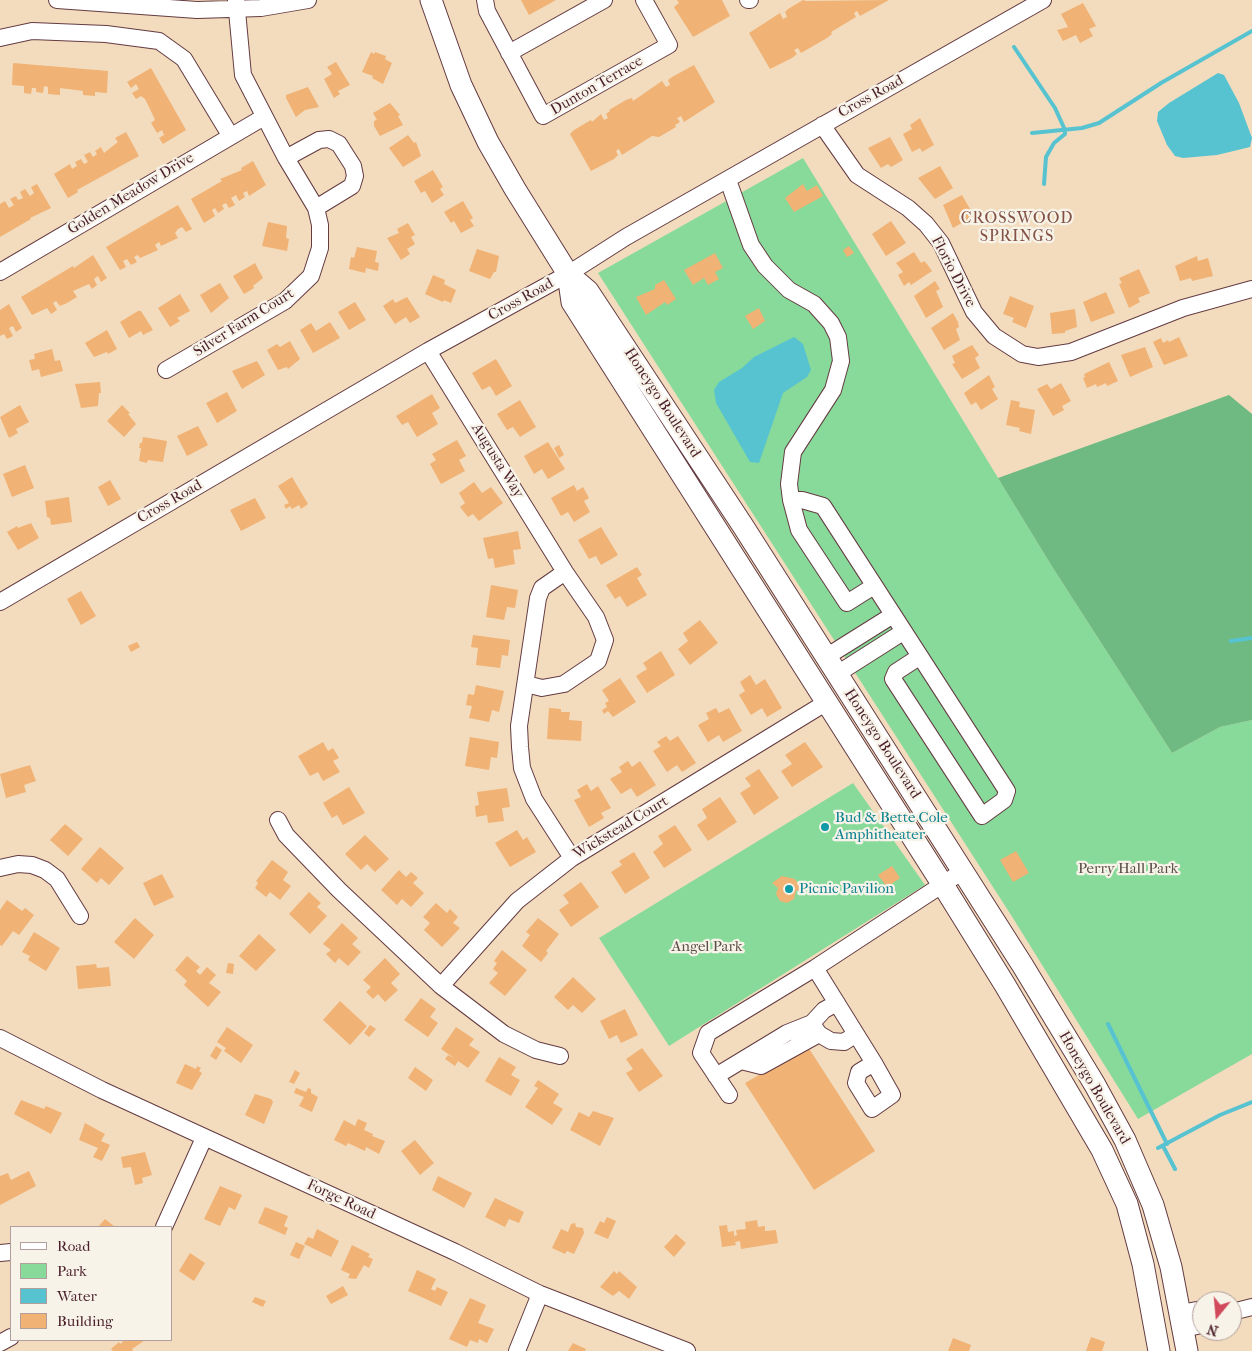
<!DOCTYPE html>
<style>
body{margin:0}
#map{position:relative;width:1252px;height:1351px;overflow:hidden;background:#f3dcbd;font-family:"IM FELL French Canon",serif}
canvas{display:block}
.legend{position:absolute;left:10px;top:1226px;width:162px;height:115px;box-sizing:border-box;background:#f7f3e8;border:1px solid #b29e9c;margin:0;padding:6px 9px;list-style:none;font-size:15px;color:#4a1f2b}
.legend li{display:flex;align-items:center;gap:10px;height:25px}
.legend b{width:25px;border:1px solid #b29e9c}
.north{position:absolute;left:1192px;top:1291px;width:50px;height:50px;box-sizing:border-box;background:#f7f3e8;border:1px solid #b29e9c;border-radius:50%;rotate:197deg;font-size:14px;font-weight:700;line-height:20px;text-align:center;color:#4a1f2b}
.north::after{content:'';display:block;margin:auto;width:18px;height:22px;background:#d1495b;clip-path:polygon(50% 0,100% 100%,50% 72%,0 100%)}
</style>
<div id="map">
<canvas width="1252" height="1351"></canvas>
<ul class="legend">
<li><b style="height:6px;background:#fff"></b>Road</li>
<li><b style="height:14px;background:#88da9a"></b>Park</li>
<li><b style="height:14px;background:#57c3d1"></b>Water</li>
<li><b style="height:14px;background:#f0b275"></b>Building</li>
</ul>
<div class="north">N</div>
</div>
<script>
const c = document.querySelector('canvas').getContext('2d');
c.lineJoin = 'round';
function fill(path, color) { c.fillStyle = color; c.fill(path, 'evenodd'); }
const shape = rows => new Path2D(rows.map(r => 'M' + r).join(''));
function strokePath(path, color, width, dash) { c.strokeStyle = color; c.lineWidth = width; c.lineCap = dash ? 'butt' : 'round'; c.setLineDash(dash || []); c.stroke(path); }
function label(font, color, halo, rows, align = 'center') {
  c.font = font + ' "IM FELL French Canon",serif'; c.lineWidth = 4.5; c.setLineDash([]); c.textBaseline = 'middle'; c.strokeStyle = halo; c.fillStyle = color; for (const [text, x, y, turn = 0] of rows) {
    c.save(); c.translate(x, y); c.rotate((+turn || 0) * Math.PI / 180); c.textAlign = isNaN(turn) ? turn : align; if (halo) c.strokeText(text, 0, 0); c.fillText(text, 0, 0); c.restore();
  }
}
fill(shape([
 [803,158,1053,568,1172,753,1220,727,1252,720,1252,1054,1138,1119,1011,915,598,273],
 [853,783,925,885,669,1046,599,938]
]), '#88da9a');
fill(shape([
 [1229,395,1252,414,1252,720,1220,727,1172,753,1053,568,998,478]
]), '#6eba82');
fill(shape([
 [1218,73,1224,75,1239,103,1252,138,1250,147,1217,155,1183,158,1175,156,1167,145,1157,121,1158,112,1169,103],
 [794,337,803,344,811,370,807,377,783,393,759,463,750,462,716,403,714,390,719,382,742,368,754,357]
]), '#57c3d1');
strokePath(shape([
 [1014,47,1055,108,1065,130,1065,134,1054,143,1046,157,1044,184],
 [1032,133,1082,128,1099,123,1161,83,1252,31],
 [1231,641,1252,638],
 [1108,1024,1167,1144],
 [1163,1146,1175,1169],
 [1158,1148,1220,1115,1252,1102]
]), '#57c3d1', 4);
fill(shape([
 [521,0,556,0,529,15],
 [677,0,722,0,730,16,693,37,674,7,679,3],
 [803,0,806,1,889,0,860,16,857,11,854,13,856,17,831,32,832,34,827,38,801,53,798,48,794,50,797,54,792,58,770,69,749,33,780,13,783,19,787,17,785,12,788,9],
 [1083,3,1096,26,1089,29,1093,36,1080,43,1076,35,1063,41,1057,30,1068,27,1061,14],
 [371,52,374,54,375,52,386,56,385,59,392,63,383,84,372,78,373,76,362,72],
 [336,62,350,85,338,91,340,94,334,98,324,79,332,74,327,67],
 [13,63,108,71,107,93,95,92,95,96,83,95,83,91,60,88,60,95,48,94,48,87,44,86,43,93,36,92,36,88,32,88,31,94,24,93,24,86,12,85],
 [694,65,715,102,684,122,681,116,677,118,680,122,675,125,676,127,659,137,652,136,622,155,619,149,616,151,618,155,614,159,591,171,570,134,574,130,591,120,592,122,601,114,604,120,608,118,606,114,610,111,609,110,626,100,632,98,633,101,662,81,666,87,670,85,668,80,672,77],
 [151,68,186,130,163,144,159,138,164,135,162,130,157,133,151,123,155,120,150,109,145,99,141,96,136,99,132,93,139,89,136,84,131,88,127,82],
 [308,87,319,107,305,110,296,117,286,98,286,95],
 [390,103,400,115,398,116,403,125,380,136,374,126,374,121,377,120,373,113],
 [920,118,934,145,922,152,920,148,912,152,903,134,912,129,910,125],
 [126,132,139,156,77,190,78,192,68,198,54,174,70,164,72,169,77,166,75,162,81,159,84,164,88,162,84,155,90,152,93,157,97,154,95,151,101,147,104,153,118,142,115,138],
 [408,135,414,143,416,142,421,156,403,167,389,148],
 [890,137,903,160,891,167,888,164,881,168,868,148],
 [253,161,266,185,249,196,247,191,243,193,245,197,239,201,236,195,231,198,235,205,229,208,226,203,222,205,224,209,218,213,215,208,212,210,215,216,204,223,191,199,222,181,220,179,242,170,241,168],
 [940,166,953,188,935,199,918,178],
 [433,170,443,187,440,189,444,195,432,203,425,191,421,193,414,181],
 [37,184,51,208,30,218,31,219,0,237,0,204,5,201,9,208,14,205,10,199,16,196,18,200,23,198,20,192,25,189,30,196,34,193,31,187],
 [803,184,807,191,817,185,823,196,794,212,785,198],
 [962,195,974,216,953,228,943,205],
 [463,201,473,218,470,220,474,226,461,233,454,221,451,223,444,212],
 [178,205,192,229,186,232,182,227,178,229,175,233,178,238,161,246,159,242,155,245,158,250,140,258,138,255,134,257,137,262,131,265,127,259,123,261,126,267,120,270,106,247],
 [891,221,906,243,886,256,872,234],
 [268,222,287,226,286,238,289,239,287,251,262,246],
 [408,223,415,235,411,237,415,244,407,249,410,254,401,260,387,238,399,233,397,229],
 [849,246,854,253,847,257,843,250],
 [357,247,377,251,375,262,379,263,378,271,366,268,365,273,349,269,351,257,354,258],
 [477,249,499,256,496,272,494,272,490,279,469,271],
 [914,252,921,263,924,261,927,264,932,271,911,285,909,282,904,286,898,275,903,272,896,263],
 [715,253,723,268,715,272,719,279,708,285,704,278,693,285,684,270],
 [93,255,107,278,101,282,98,276,94,279,97,285,92,289,89,284,73,291,77,297,67,303,60,306,56,301,53,303,57,310,51,314,47,308,32,315,21,297,73,266,74,268],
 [1197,256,1198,261,1208,258,1213,276,1192,281,1191,278,1180,281,1175,266],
 [255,263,263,278,253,286,254,288,244,294,233,276],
 [1139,269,1150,293,1138,298,1140,302,1129,308,1119,284,1122,283,1119,278],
 [433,275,445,280,444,284,456,290,451,303,444,300,443,302,425,294],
 [664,280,676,299,667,305,665,302,646,315,636,297,655,289,655,285],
 [935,281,940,289,936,291,943,307,926,318,914,296],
 [220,283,229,298,211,313,200,295],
 [1106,292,1115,313,1091,322,1083,302],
 [180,294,190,311,177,318,180,321,170,327,158,308],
 [1010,296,1034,306,1026,328,1012,322,1014,318,1003,314],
 [407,297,420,317,410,323,406,317,395,324,383,306,393,299,395,303],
 [355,302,366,320,349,330,338,312],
 [9,304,22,328,16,332,13,326,9,328,13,336,7,339,4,334,0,336,0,310],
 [759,308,765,321,753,329,745,316],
 [1075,309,1077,327,1065,331,1065,333,1052,334,1050,313],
 [138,311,141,311,153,330,143,335,141,331,129,338,120,322],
 [953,313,958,322,959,327,956,329,960,340,944,350,931,328],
 [330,322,340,338,313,353,300,330,311,323,316,331],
 [107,330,117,349,108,354,107,352,94,357,85,343],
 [1179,337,1188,356,1164,365,1153,342,1161,338,1163,343,1168,340,1169,342],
 [290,341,300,359,288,369,287,367,278,370,267,350,277,344,280,347],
 [972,345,979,355,975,358,980,368,962,379,952,364,955,363,952,356],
 [1145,347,1153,367,1130,377,1121,355],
 [52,349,55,361,60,360,63,371,41,377,39,369,32,371,29,360,35,359,34,354],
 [496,359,512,386,496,396,490,386,482,390,472,373],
 [257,361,265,375,242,389,232,371],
 [1109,362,1118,381,1107,386,1106,383,1097,387,1096,384,1087,388,1083,378,1085,377,1084,374],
 [989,375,995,387,992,389,998,399,981,410,976,402,971,405,964,393],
 [100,382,101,393,99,393,98,406,81,408,75,384],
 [1061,383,1071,401,1062,406,1064,410,1053,416,1037,389,1047,384,1051,389],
 [227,392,237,411,217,423,206,403],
 [432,394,440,408,432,413,438,424,417,437,408,422,402,425,396,416],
 [520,400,536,427,520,437,513,427,507,430,497,414],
 [1011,400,1020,402,1019,407,1035,410,1031,434,1019,431,1020,428,1006,425],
 [20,405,29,422,16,429,18,433,9,438,0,417],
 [122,405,130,413,128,414,136,424,124,437,107,421],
 [198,426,208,445,187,456,177,436],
 [143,437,167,441,163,462,148,460,147,463,139,461,141,448,139,448,140,443,142,443],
 [457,440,466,456,459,460,465,471,441,484,430,464,436,460,432,454],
 [548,442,565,469,548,479,542,469,534,474,524,456],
 [559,445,564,455,559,458,554,448],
 [25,465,34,488,12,497,3,474],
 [292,477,308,504,301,509,299,505,292,509,290,506,286,509,284,505,289,503,278,486],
 [110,480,121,499,108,506,98,487],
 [474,482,482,493,491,487,503,503,479,521,473,514,468,517,460,507,465,503,459,493],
 [574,485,577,491,583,487,589,498,584,501,590,512,574,522,568,512,561,516,551,498],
 [69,497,72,522,51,525,50,518,47,517,45,501],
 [255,498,266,518,241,531,230,510],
 [31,523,39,538,18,550,7,532,17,526,18,528],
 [601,527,618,555,601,565,596,556,589,559,578,540],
 [518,531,521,549,513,550,515,564,495,568,493,558,488,559,483,538],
 [637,567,642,575,637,578,647,595,627,607,620,596,615,599,606,585],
 [491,585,518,590,515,608,507,607,504,620,486,617],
 [81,591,96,616,81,625,67,599],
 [700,620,718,643,690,665,678,649,688,641,683,633],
 [473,635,510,640,508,656,502,655,500,668,476,665,478,648,471,647],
 [137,642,140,647,131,652,128,646],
 [661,651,675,675,647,693,636,676,647,669,643,663],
 [750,675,756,685,765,679,782,708,767,717,762,708,751,715,739,695,745,691,740,682],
 [620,678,636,702,613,717,608,711,604,714,602,710,607,707,605,703,609,701,602,690],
 [476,685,504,691,499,712,492,710,489,722,469,718,472,706,466,705,468,694,474,695],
 [549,708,561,709,561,712,570,712,569,720,582,721,581,741,547,739],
 [716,708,719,713,729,708,742,731,723,742,719,735,708,742,698,725,709,719,706,713],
 [666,736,670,741,678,736,696,763,682,772,677,765,667,772,653,751,661,746,657,742],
 [470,737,499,742,497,758,491,757,489,770,465,766],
 [323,742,328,751,333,748,339,758,333,761,340,772,323,781,318,772,310,776,298,756],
 [805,742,823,767,792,787,781,771,792,764,785,755],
 [628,761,632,767,640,761,656,785,637,797,631,788,621,794,610,779,622,772,619,767],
 [30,765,36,781,24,785,26,792,6,798,0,774],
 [759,769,779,798,754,815,740,793,751,786,745,778],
 [587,784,591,791,598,786,611,808,601,813,604,818,589,827,574,800,581,797,577,790],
 [349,787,365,813,343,825,337,815,332,818,323,803],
 [507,788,510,807,502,808,504,821,488,823,487,815,476,817,475,806,479,805,477,792],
 [720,797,737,822,708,841,697,825,707,818,702,809],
 [65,824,83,839,68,856,50,840],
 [675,825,692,850,664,868,653,852,663,844,658,836],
 [517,830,523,840,527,837,536,852,510,867,495,843],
 [365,835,389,859,375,872,367,864,361,870,345,854],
 [100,847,124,868,109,885,101,878,97,883,81,869],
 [1016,851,1029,873,1013,882,1000,860],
 [634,852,650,878,625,894,611,872,622,865,619,861],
 [272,860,288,872,283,880,291,886,280,900,270,892,266,897,255,888,258,883,256,881],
 [892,866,900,878,887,887,878,875],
 [399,870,406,877,411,872,418,878,413,883,424,893,411,907,402,899,397,905,381,890],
 [162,874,174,897,154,906,143,883],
 [782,876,795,879,802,890,796,891,794,899,787,903,780,901,776,894,778,888,772,883],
 [581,882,599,907,571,927,559,910,569,903,563,895],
 [309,892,321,903,317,907,327,916,310,934,289,914],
 [7,900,22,911,25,908,34,915,19,935,13,931,2,946,0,945,0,910],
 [436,903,447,913,450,909,458,917,453,923,460,928,442,947,424,930,430,923,423,917],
 [135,918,154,935,134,959,114,942],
 [538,918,559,934,546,951,548,953,541,962,522,946,530,935,526,932],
 [342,923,358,938,352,944,361,952,348,966,339,958,335,963,326,954,331,950,323,944],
 [34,932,60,948,46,971,28,960,30,956,22,952],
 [259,934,276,950,256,971,239,956],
 [502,950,527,970,505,996,489,983,498,973,493,969,497,963,494,961],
 [187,956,200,967,196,971,200,975,207,967,216,975,209,983,221,992,208,1007,184,985,187,981,175,970],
 [385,958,400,974,391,983,398,990,385,1002,378,994,373,999,366,992,371,987,363,980],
 [228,963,234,964,233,974,226,973],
 [96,964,97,968,109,967,111,986,78,989,76,966],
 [573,977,596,999,582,1013,573,1005,568,1010,554,997],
 [421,998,436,1009,430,1017,438,1023,428,1037,404,1020],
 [340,1001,367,1026,350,1045,323,1020],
 [625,1009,638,1035,621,1043,617,1035,609,1039,600,1021],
 [370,1025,376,1029,369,1037,364,1033],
 [227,1027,253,1045,241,1063,224,1051,226,1048,217,1042],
 [456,1027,474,1039,469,1045,480,1052,468,1068,458,1061,455,1066,445,1059,448,1055,454,1058,441,1049],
 [216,1046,222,1050,216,1060,210,1056],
 [808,1047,875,1151,814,1190,745,1083],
 [642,1048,663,1076,639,1092,626,1073,633,1069,626,1059],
 [499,1057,516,1067,511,1075,520,1080,511,1096,485,1081],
 [185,1064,196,1069,197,1066,201,1068,199,1071,202,1073,192,1090,176,1083],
 [415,1067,433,1080,426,1091,408,1078],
 [295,1070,300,1073,294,1084,289,1082],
 [538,1080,559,1094,553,1103,563,1109,552,1125,525,1107,538,1088,534,1086],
 [296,1088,306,1092,308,1088,311,1089,311,1093,318,1097,312,1112,299,1106,304,1097,294,1093],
 [255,1094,271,1099,273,1102,264,1124,245,1115],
 [21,1100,44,1109,46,1106,62,1113,51,1134,14,1114],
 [593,1111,614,1118,600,1146,570,1130,579,1112,589,1117],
 [358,1119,367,1123,364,1130,373,1134,372,1136,385,1141,379,1154,366,1147,365,1151,348,1143,346,1146,334,1140,344,1120,355,1126],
 [85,1123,105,1134,101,1141,110,1145,102,1161,93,1157,98,1148,79,1140],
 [415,1140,434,1163,420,1175,401,1151],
 [145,1152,152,1175,142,1178,143,1183,135,1185,131,1167,123,1168,121,1157],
 [29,1171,36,1186,0,1205,0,1176,8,1173,11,1180],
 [438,1176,472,1193,464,1208,432,1190],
 [220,1186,242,1195,235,1210,229,1207,220,1226,204,1219],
 [495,1198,524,1212,519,1223,509,1219,505,1227,485,1217],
 [265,1207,288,1216,284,1226,288,1228,285,1235,258,1223],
 [607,1217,616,1221,608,1239,594,1233,600,1221,604,1223],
 [105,1219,115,1227,98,1227],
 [757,1220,758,1227,765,1226,765,1231,776,1230,778,1243,741,1249,740,1241,735,1242,736,1245,722,1247,719,1226,727,1225,728,1232,734,1231,734,1236,737,1235,736,1230,746,1229,745,1222],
 [575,1223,576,1227,583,1228,584,1233,574,1254,567,1251,565,1254,552,1248,561,1229,568,1232,571,1224],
 [317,1229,339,1241,331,1257,304,1244,308,1237,313,1239],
 [676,1234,686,1243,674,1257,664,1247],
 [296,1242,305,1246,299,1259,290,1255],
 [352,1245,370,1254,368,1257,373,1259,369,1268,364,1265,356,1279,348,1278,350,1274,341,1270],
 [190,1253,205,1263,194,1281,179,1271],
 [417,1270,436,1279,431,1289,435,1291,437,1287,448,1292,441,1306,408,1291],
 [614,1271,617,1274,619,1271,637,1287,629,1299,619,1291,613,1296,600,1287],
 [343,1286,348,1295,331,1304,326,1296],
 [255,1297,266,1301,263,1307,252,1302],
 [470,1298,486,1305,478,1323,494,1329,487,1343,479,1339,478,1343,470,1340,467,1347,449,1339],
 [1091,1337,1105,1342,1102,1351,1086,1351],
 [953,1338,971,1345,969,1351,948,1351],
 [122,1340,145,1340,132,1349,133,1351,113,1351,111,1349,119,1342,120,1344,123,1342],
 [573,1343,586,1349,585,1351,568,1351]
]), '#f0b275');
const minor = shape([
 [57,0,197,10,261,8,308,0],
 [485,0,487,11,543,116,669,45,644,0],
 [748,0,750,0],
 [0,38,32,31,106,34,159,41,184,59,230,135],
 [509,53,604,0],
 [822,125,857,175,908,208,926,224,941,243,974,312,994,336,1022,354,1038,357,1071,352,1183,308,1252,289],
 [286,158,319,140,329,139,339,144,353,166,355,176,352,186,316,208],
 [728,180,751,245,765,266,789,290,814,304,831,323,838,337,841,361,833,390,793,452,789,484,791,500,802,500,823,506,1007,791,1004,800,982,816,893,679,896,672,919,657],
 [0,272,264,117],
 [428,351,565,572,596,617,605,640,598,661,564,684,542,688,526,684],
 [166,370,285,301,311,276,320,248,320,225,316,208,286,158,243,75,236,0],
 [791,500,799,530,847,603,874,586],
 [565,572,542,588,538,598,519,726,520,747,522,768,534,799,572,858],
 [0,602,428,351,568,274,626,237,1043,0],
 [826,657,893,615],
 [837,674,903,632],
 [278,820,286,835,339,890,441,986,504,1034,536,1050,560,1056],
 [0,868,18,864,32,865,45,870,57,879,80,916],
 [815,968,874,1063,892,1095,872,1109,856,1083,859,1072,874,1063],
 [441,986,517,901,572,858,827,702],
 [813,1025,819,1034,831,1041,844,1042,856,1034],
 [0,1038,102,1090,455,1252,540,1294,687,1351],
 [741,1061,761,1066,819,1034],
 [716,1076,787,1033,812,1023,824,1010,837,1003],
 [729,1095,701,1053,708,1033,815,968,963,871],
 [164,1227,204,1138],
 [0,1253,11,1252],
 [1232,1312,1252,1307],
 [1180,1313,1202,1309],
 [1183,1329,1202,1325],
 [0,1343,11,1337],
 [517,1351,540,1294]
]);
const major = shape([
 [431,0,461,85,488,142,515,189,568,274,588,291,743,526,1023,966,1095,1085,1125,1140,1153,1205,1171,1267,1187,1351],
 [568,274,572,302,943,885,1005,985,1102,1150,1127,1204,1143,1264,1159,1351]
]);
strokePath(minor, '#633b41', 18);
strokePath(major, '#633b41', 23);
strokePath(minor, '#fff', 16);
strokePath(major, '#fff', 21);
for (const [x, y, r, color] of [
 [825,827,5,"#0f9aa8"],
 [789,889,5,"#0f9aa8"]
]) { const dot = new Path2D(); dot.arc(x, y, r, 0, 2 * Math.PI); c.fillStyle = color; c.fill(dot); strokePath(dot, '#f7f3e8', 2); }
label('15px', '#4a1f2b', '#f7f3e8', [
 ["Dunton Terrace",597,86,-30],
 ["Cross Road",871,97,-29],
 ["Golden Meadow Drive",131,194,-31],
 ["Florio Drive",953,272,62],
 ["Cross Road",521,300,-29],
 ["Silver Farm Court",244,323,-32],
 ["Honeygo Boulevard",662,403,57],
 ["Augusta Way",497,461,58],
 ["Cross Road",170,502,-30],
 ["Honeygo Boulevard",882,744,57],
 ["Wickstead Court",621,828,-31],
 ["Honeygo Boulevard",1094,1088,60],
 ["Forge Road",341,1200,25]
]);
label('15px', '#0d838f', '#f7f3e8', [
 ["Bud & Bette Cole",835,818],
 ["Amphitheater",835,835],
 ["Picnic Pavilion",799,889]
], 'left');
label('15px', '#5a4e47', '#f7f3e8', [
 ["Perry Hall Park",1128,869],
 ["Angel Park",707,947]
]);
c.letterSpacing = '1px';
label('16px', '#845245', '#f7f3e8', [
 ["CROSSWOOD",1017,219],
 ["SPRINGS",1017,237]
]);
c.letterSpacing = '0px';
</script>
